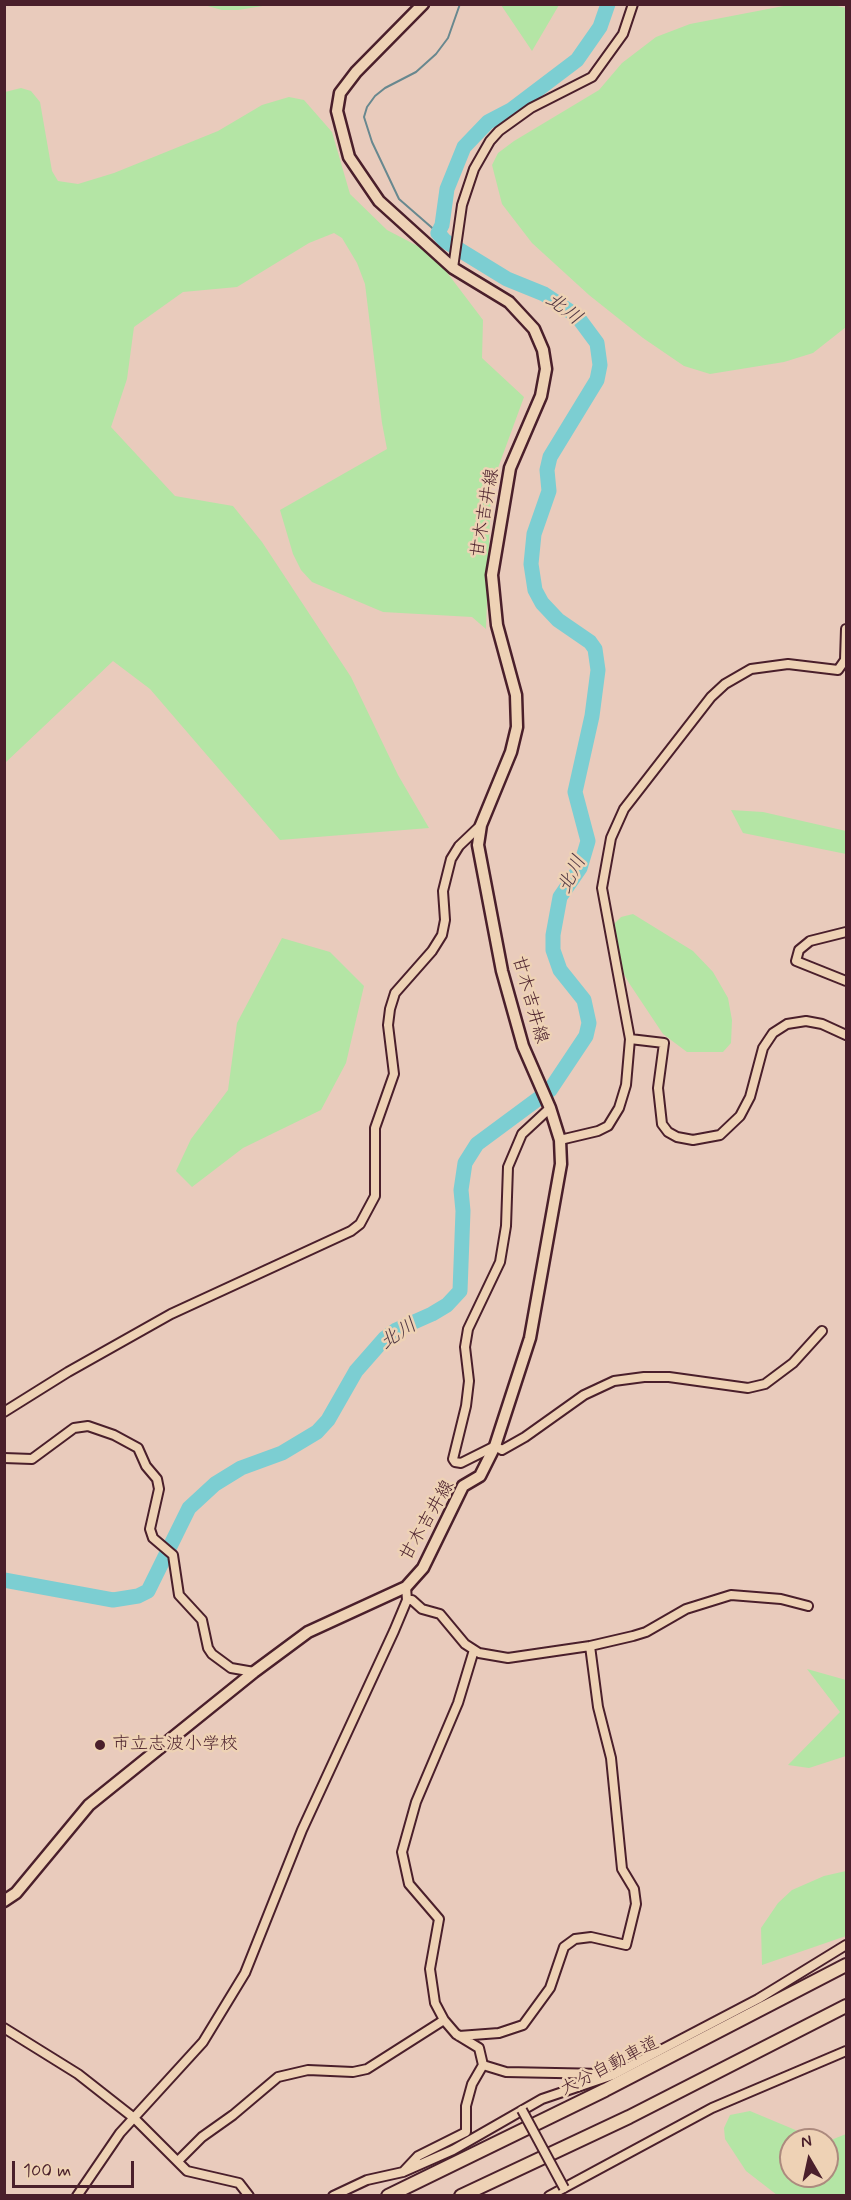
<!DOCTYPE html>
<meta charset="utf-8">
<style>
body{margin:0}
#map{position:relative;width:851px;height:2200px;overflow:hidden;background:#e9cbbc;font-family:Mynerve,sans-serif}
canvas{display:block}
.frame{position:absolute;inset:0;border:6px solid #4a1f2b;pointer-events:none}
.north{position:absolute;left:779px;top:2128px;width:60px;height:60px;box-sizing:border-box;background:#eed2b5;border:2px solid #ac8a7e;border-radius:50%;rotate:351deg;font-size:16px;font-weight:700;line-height:24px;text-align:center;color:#4a1f2b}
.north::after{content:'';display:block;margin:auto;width:21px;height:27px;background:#4a1f2b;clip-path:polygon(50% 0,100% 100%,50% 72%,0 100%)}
.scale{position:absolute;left:12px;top:2161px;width:122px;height:27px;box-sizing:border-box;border:3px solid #4a1f2b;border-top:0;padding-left:8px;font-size:18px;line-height:21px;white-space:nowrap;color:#4a1f2b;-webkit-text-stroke:4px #eed2b5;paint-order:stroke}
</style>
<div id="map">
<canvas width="851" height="2200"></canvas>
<div class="frame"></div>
<div class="north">N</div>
<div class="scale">100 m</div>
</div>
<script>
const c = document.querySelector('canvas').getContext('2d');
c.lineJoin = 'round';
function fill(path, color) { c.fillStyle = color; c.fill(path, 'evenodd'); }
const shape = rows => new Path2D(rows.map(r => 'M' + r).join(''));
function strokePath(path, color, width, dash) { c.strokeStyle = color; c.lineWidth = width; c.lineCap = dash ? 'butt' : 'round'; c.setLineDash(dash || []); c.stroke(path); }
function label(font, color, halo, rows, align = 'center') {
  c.font = font + ' Mynerve,"Klee One",sans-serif'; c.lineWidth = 5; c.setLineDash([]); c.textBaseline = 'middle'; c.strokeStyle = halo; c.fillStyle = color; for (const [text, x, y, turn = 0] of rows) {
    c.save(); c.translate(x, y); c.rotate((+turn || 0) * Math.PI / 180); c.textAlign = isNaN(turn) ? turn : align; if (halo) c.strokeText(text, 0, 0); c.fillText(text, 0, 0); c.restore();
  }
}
fill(shape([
 [794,4,833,5,846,8,846,327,813,353,784,362,710,374,684,366,643,338,589,295,532,243,502,204,492,165,498,153,514,141,599,90,622,63,656,37,690,24],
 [204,5,269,4,269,5,238,10,222,10],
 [501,5,559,5,532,51],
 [21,88,31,91,40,102,52,171,58,181,78,184,114,173,218,131,262,105,289,97,304,100,332,132,350,194,387,230,433,254,483,320,482,358,524,397,491,487,486,629,472,617,383,612,312,582,301,570,293,554,280,510,387,449,382,423,365,284,357,263,342,238,334,233,309,243,237,287,183,292,134,327,127,379,111,427,175,496,233,506,262,542,351,677,398,775,429,828,280,840,150,689,113,661,5,763,5,92],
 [731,810,763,812,846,831,846,854,743,833],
 [633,914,693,951,713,972,728,998,732,1020,731,1043,723,1052,687,1052,663,1034,629,983,621,969,614,924,621,917],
 [282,938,330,952,364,986,346,1063,321,1110,243,1148,192,1187,176,1171,191,1139,228,1090,237,1023],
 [807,1669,846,1680,846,1756,809,1768,788,1765,840,1712],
 [846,1871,846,1936,762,1965,761,1928,778,1903,792,1890,824,1876],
 [750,2111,805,2134,831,2140,846,2134,846,2195,777,2195,746,2171,725,2139,724,2128,730,2115],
 [791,2140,827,2140,827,2176,791,2176]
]), '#b4e5a5');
strokePath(shape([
 [438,233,399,199,372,142,364,117,367,107,375,96,385,88,416,72,436,54,448,38,460,4]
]), '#68888f', 2);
strokePath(shape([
 [4,1580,113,1600,138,1596,148,1591,189,1508,215,1484,241,1468,282,1453,317,1432,328,1420,356,1371,385,1338,396,1330,432,1314,447,1305,460,1291,463,1211,461,1190,465,1163,477,1144,550,1090,586,1036,589,1023,584,1000,560,970,553,950,553,935,560,897,580,868,588,841,575,792,592,716,598,670,595,649,590,642,558,620,542,603,535,590,531,564,534,534,549,491,547,470,550,457,597,380,600,365,597,343,577,316,544,294,507,279,445,241,438,233,442,225,447,189,464,147,488,122,511,110,577,60,600,27,608,4]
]), '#7cced2', 15);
const minor = shape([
 [453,268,462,205,474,169,490,141,499,131,531,108,592,77,623,34,633,4],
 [846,932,810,941,799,950,796,961,846,981],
 [630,1039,664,1043,658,1088,662,1124,668,1132,677,1137,693,1140,720,1135,740,1116,750,1097,763,1048,773,1033,787,1024,806,1021,822,1024,846,1035],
 [550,1108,522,1134,508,1167,506,1226,500,1262,468,1329,465,1347,469,1381,466,1406,453,1459,455,1462,461,1463,495,1446,502,1450,525,1437,584,1395,614,1381,644,1377,669,1377,748,1388,765,1384,793,1363,822,1331],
 [560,1140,598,1131,608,1126,619,1108,626,1085,630,1039,602,888,611,838,624,809,711,697,725,684,751,669,788,664,838,670,845,660,846,629],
 [4,1412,68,1372,171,1314,351,1231,360,1224,375,1196,375,1128,394,1074,388,1025,390,1009,395,993,432,951,442,935,445,920,443,891,451,859,459,846,481,825],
 [4,1458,32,1459,74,1428,88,1426,114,1435,138,1448,146,1466,157,1479,159,1489,150,1529,153,1538,173,1555,179,1595,202,1620,208,1648,212,1654,231,1668,254,1672],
 [407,1600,412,1600,422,1609,440,1614,465,1644,479,1653,508,1658,590,1646,633,1636,646,1632,686,1609,731,1595,781,1599,808,1606],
 [4,2028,78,2074,134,2118,187,2171,239,2183,249,2196],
 [459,2036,499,2033,523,2025,550,1988,564,1947,575,1939,591,1937,626,1945,636,1904,634,1889,622,1869,611,1758,598,1707,590,1646],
 [483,2065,506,2072,605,2074],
 [179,2160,202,2137,233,2115,278,2077,308,2070,353,2072,367,2069,444,2020],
 [403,2172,418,2156,466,2132,466,2106,472,2084,483,2065,479,2048,456,2034,444,2020,435,2003,430,1969,439,1919,409,1884,402,1852,416,1802,458,1703,474,1650],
 [77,2196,120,2133,203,2042,245,1973,302,1830,394,1631,407,1600,406,1587],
 [333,2196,367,2180,403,2172,453,2150,542,2099,613,2075,758,1999,846,1945],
 [549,2196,712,2108,846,2051]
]);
const major = shape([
 [4,1901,16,1893,89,1805,254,1672,308,1632,406,1587,423,1568,463,1486,480,1476,495,1446,530,1338,561,1164,560,1140,550,1108,523,1046,502,971,478,845,481,825,511,752,517,727,516,695,497,625,492,575,510,468,541,396,546,369,543,350,534,329,509,302,453,268,379,201,349,157,337,111,340,93,356,72,423,4]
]);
const highway = shape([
 [388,2196,605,2090,846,1965],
 [461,2196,629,2117,846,2006]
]);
strokePath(minor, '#4a1f2b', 12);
strokePath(major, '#4a1f2b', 15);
strokePath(highway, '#4a1f2b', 16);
strokePath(minor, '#eed2b5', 8);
strokePath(major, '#eed2b5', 10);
strokePath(highway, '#eed2b5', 12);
const minorBridge = shape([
 [522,2110,564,2188]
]);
strokePath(minorBridge, '#4a1f2b', 12, []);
strokePath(minorBridge, '#eed2b5', 8);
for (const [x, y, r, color] of [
 [100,1745,6,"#4a1f2b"]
]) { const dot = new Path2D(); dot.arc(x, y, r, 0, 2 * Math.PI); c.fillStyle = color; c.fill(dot); strokePath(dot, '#eed2b5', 2); }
label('18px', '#4a1f2b', '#eed2b5', [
 ["甘木吉井線",486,513,-80],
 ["甘木吉井線",529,1000,74],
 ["甘木吉井線",428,1521,-60],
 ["大分自動車道",610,2067,-27]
]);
label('18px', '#4a1f2b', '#eed2b5', [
 ["市立志波小学校",112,1745]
], 'left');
label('italic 20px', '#523944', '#eed2b5', [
 ["北川",563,310,37],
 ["北川",573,875,-63],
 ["北川",399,1335,-33]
]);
</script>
